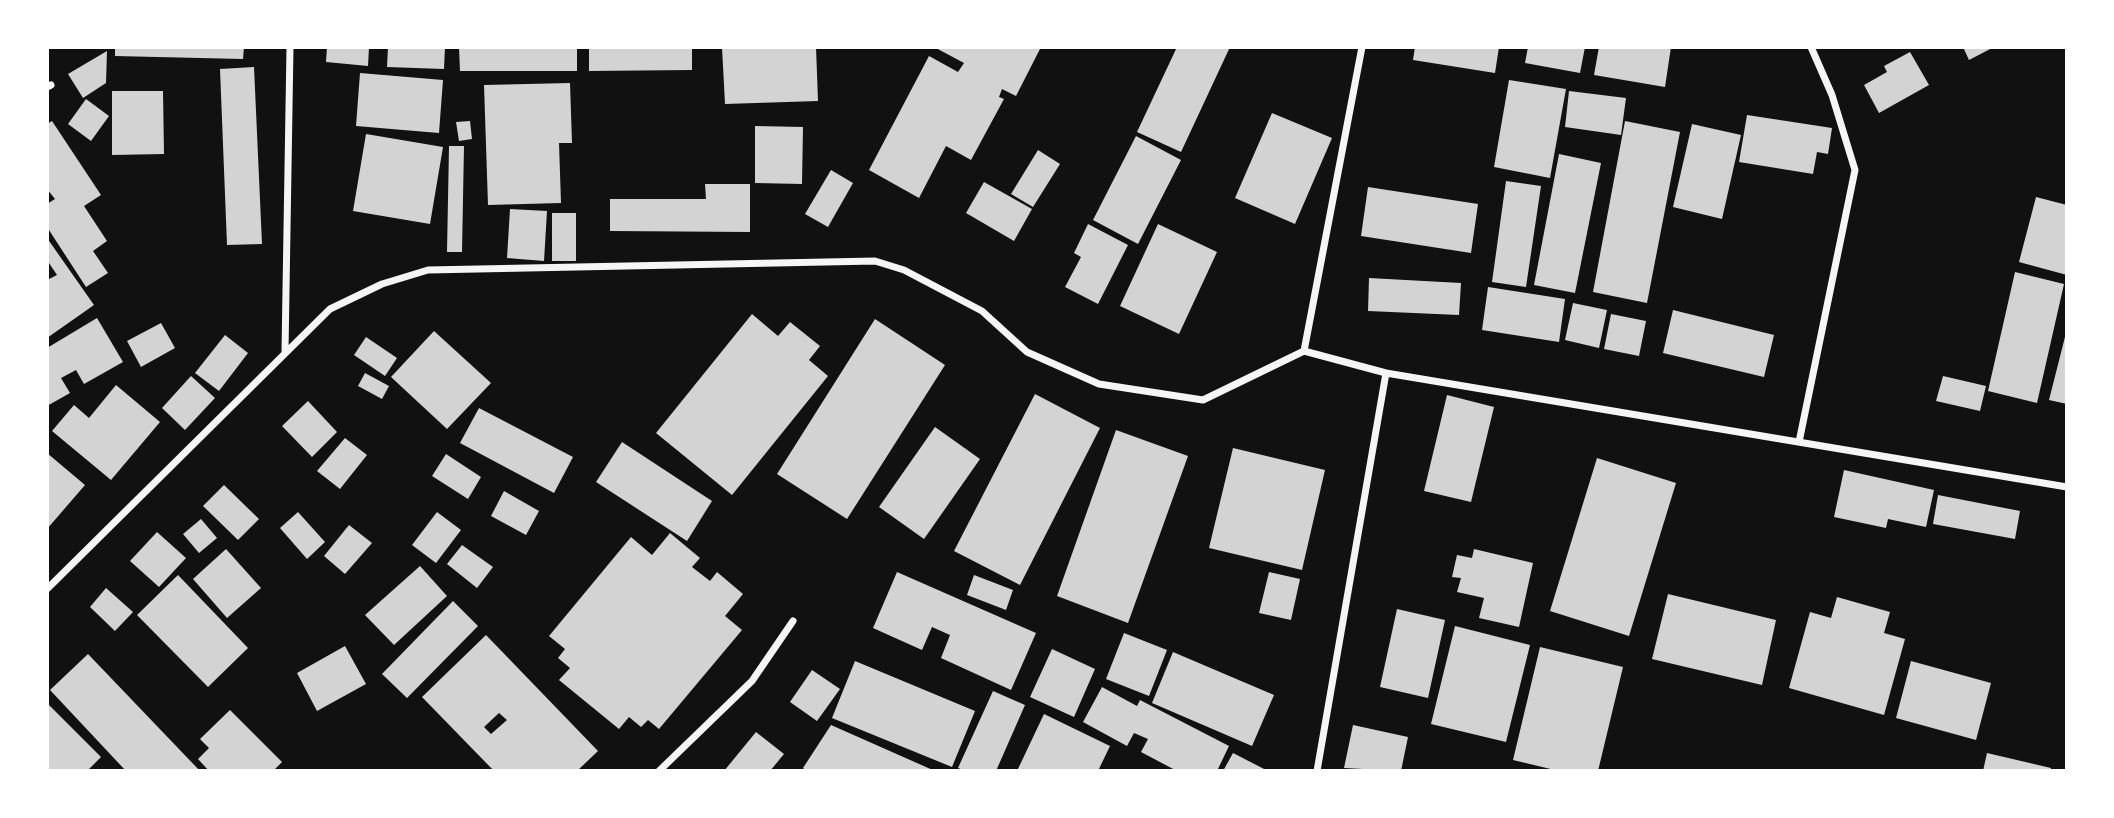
<!DOCTYPE html>
<style>
body{margin:0}
#map{position:relative;width:2114px;height:818px;overflow:hidden;background:#111;font-family:Roboto,sans-serif}
canvas{display:block}
.frame{position:absolute;inset:0;border:49px solid #fff;pointer-events:none}
</style>
<div id="map">
<canvas width="2114" height="818"></canvas>
<div class="frame"></div>
</div>
<script>
const c = document.querySelector('canvas').getContext('2d');
c.lineJoin = 'round';
function fill(path, color) { c.fillStyle = color; c.fill(path, 'evenodd'); }
const shape = rows => new Path2D(rows.map(r => 'M' + r).join(''));
function strokePath(path, color, width, dash) { c.strokeStyle = color; c.lineWidth = width; c.lineCap = dash ? 'butt' : 'round'; c.setLineDash(dash || []); c.stroke(path); }
fill(shape([
 [115,47,244,47,243,59,115,56],
 [327,47,369,47,368,66,326,62],
 [388,47,445,47,444,69,387,67],
 [459,47,577,47,577,71,460,71],
 [589,47,692,47,692,70,589,71],
 [722,47,816,47,818,101,725,104],
 [934,47,1041,47,1016,96,1002,89,999,97,1004,99,971,160,946,146,919,198,869,170,929,56,958,72,964,63],
 [1177,47,1230,47,1181,152,1137,132],
 [1415,47,1499,47,1495,73,1413,60],
 [1528,47,1585,47,1580,73,1525,63],
 [1599,47,1671,47,1665,87,1594,75],
 [1963,47,1994,47,1969,60],
 [107,51,106,83,83,98,68,74],
 [1910,52,1929,85,1879,113,1864,85,1887,72,1884,66],
 [254,67,262,244,227,245,220,69],
 [360,73,443,80,439,133,356,126],
 [1509,80,1566,89,1550,178,1494,167],
 [570,83,572,143,559,143,561,203,488,205,484,85],
 [112,91,163,91,164,154,112,155],
 [1569,91,1626,98,1621,135,1565,127],
 [86,99,109,116,91,141,68,124],
 [1272,113,1332,138,1295,224,1235,198],
 [1747,115,1832,128,1828,154,1817,152,1813,174,1739,162],
 [52,121,101,195,84,206,107,241,93,251,108,273,86,287,47,227,47,204,55,199,47,189,47,124],
 [470,121,472,139,459,141,456,122],
 [1625,121,1680,132,1647,303,1593,292],
 [1692,124,1741,135,1722,219,1673,207],
 [755,126,803,127,802,184,755,183],
 [366,134,443,147,430,224,353,211],
 [1136,136,1181,160,1138,244,1093,220],
 [449,146,464,146,462,252,447,252],
 [1038,150,1060,164,1033,207,1011,194],
 [1559,154,1601,163,1575,293,1534,285],
 [831,170,853,183,828,227,805,214],
 [1506,181,1541,186,1526,287,1492,282],
 [984,182,1032,209,1014,241,966,213],
 [705,184,750,184,750,232,610,231,610,199,706,199],
 [1368,187,1478,204,1471,253,1361,236],
 [2036,197,2067,205,2067,275,2019,262],
 [510,209,547,211,544,261,507,258],
 [552,213,576,213,576,261,552,261],
 [1088,224,1128,245,1098,304,1065,287,1081,257,1074,253],
 [1158,224,1217,252,1179,334,1120,306],
 [47,238,94,305,47,338,47,280,57,275,47,260],
 [2015,272,2064,284,2037,403,1988,391],
 [1369,278,1461,283,1459,315,1368,311],
 [1488,287,1565,299,1559,342,1482,330],
 [1573,303,1607,310,1599,348,1565,340],
 [1673,310,1774,335,1764,377,1663,353],
 [752,314,778,336,790,322,820,346,809,360,828,376,732,495,656,433],
 [1611,314,1646,321,1639,356,1604,349],
 [97,318,123,362,84,384,76,370,61,378,70,393,47,406,47,348],
 [875,319,945,365,847,519,777,474],
 [161,323,175,348,141,367,127,341],
 [2067,329,2067,404,2049,400],
 [434,331,491,383,447,429,391,377],
 [225,335,248,353,219,391,195,373],
 [366,337,397,358,385,376,354,355],
 [365,373,389,386,382,399,358,386],
 [191,376,215,398,185,430,162,408],
 [1943,376,1986,386,1980,411,1936,401],
 [116,385,160,422,111,480,52,431,74,405,89,418],
 [1035,394,1100,428,1020,585,954,551],
 [1447,395,1494,407,1471,502,1424,491],
 [308,401,337,432,312,457,282,426],
 [479,408,573,457,554,493,460,443],
 [935,427,980,459,924,539,879,507],
 [1116,430,1188,456,1128,623,1057,596],
 [345,438,367,455,340,489,317,471],
 [622,442,712,501,687,541,596,482],
 [1233,448,1325,470,1302,570,1209,548],
 [47,453,85,485,47,529],
 [446,454,481,477,468,499,432,476],
 [1597,458,1676,483,1629,636,1550,611],
 [1844,470,1934,490,1926,527,1888,519,1886,528,1834,517],
 [224,485,259,519,238,540,203,506],
 [504,491,539,511,526,535,491,516],
 [1938,495,2020,511,2015,539,1933,524],
 [298,512,325,542,307,559,280,528],
 [437,512,461,530,436,563,412,545],
 [201,519,217,538,199,553,183,534],
 [349,525,372,543,345,574,324,556],
 [157,532,186,558,159,587,130,561],
 [670,533,700,558,692,567,710,581,717,572,743,594,725,616,742,630,659,729,648,720,641,727,629,717,619,729,559,680,570,668,558,658,565,649,549,636,631,537,652,555],
 [462,545,493,567,477,588,447,564],
 [226,549,261,588,227,618,193,579],
 [1474,549,1533,563,1519,627,1479,618,1484,598,1457,592,1461,578,1452,577,1457,555,1472,558],
 [420,566,447,596,394,645,365,615],
 [897,572,1036,633,1011,690,941,658,950,635,932,627,922,650,873,628],
 [1269,572,1300,579,1291,620,1259,613],
 [178,575,248,648,208,687,137,615],
 [974,575,1013,590,1006,610,967,595],
 [106,588,133,612,115,631,90,607],
 [1668,594,1776,620,1762,685,1652,659],
 [1837,597,1890,612,1884,633,1905,639,1884,715,1789,688,1810,612,1831,618],
 [453,601,478,626,407,698,382,674],
 [1397,609,1445,620,1428,698,1380,687],
 [1455,626,1530,645,1506,742,1431,724],
 [1124,633,1167,650,1149,696,1106,679],
 [486,635,598,751,577,771,494,771,422,697],
 [499,713,507,720,491,734,484,727],
 [345,646,366,684,317,711,297,673],
 [1540,647,1623,667,1598,771,1559,771,1513,760],
 [1052,649,1095,669,1074,717,1030,697],
 [1173,652,1274,695,1252,746,1152,703],
 [88,654,200,771,126,771,50,690],
 [855,661,975,711,952,767,832,718],
 [1911,661,1991,683,1976,740,1896,718],
 [812,670,840,689,817,721,790,702],
 [1102,687,1137,706,1140,700,1229,746,1217,771,1177,771,1141,752,1148,739,1134,733,1127,746,1083,722],
 [993,691,1025,705,996,771,965,771,958,768],
 [47,703,101,757,87,771,47,771],
 [230,710,282,762,273,771,209,771,198,759,209,748,200,739],
 [1044,714,1110,746,1098,771,1017,771],
 [831,725,935,771,806,771,803,768],
 [1353,725,1408,737,1401,771,1344,768],
 [756,732,784,754,770,771,724,771],
 [1233,753,1268,771,1223,771],
 [1987,753,2051,768,2050,771,1983,771]
]), '#d3d3d3');
strokePath(shape([
 [47,87,51,85],
 [285,351,290,47],
 [1304,351,1362,47],
 [1799,442,1855,170,1832,95,1811,47],
 [47,589,330,309,382,284,428,270,875,261,904,270,982,311,1027,352,1099,384,1203,400,1304,351,1386,373,2067,487],
 [659,771,752,681,793,621],
 [1317,771,1386,373]
]), '#f5f5f5', 7);
</script>
